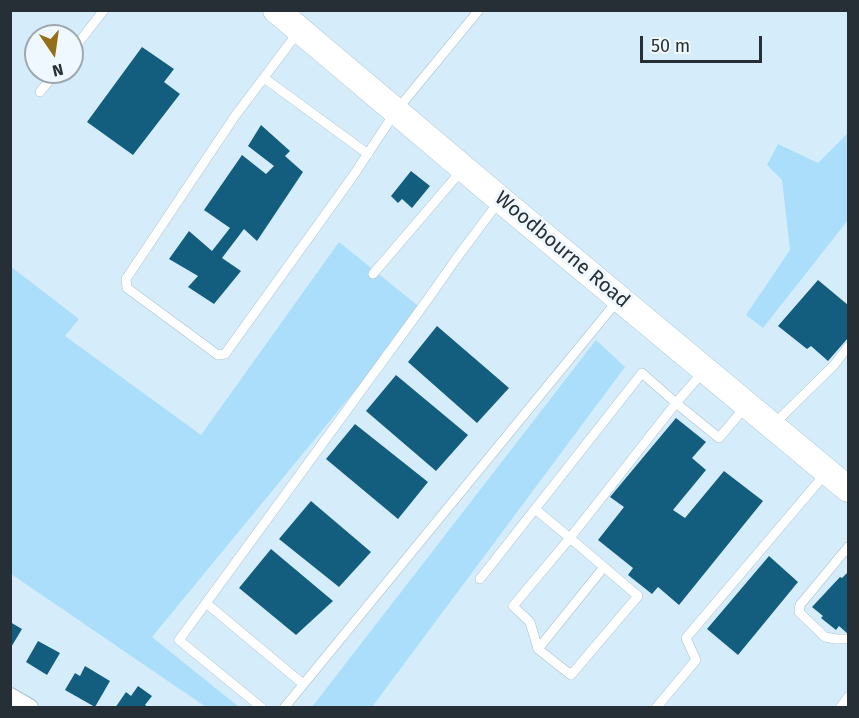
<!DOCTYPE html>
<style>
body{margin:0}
#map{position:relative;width:859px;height:718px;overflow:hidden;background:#d5edfb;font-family:"Fira Sans",sans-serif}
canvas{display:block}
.frame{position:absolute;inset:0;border:12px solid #262f35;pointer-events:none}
.north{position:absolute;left:24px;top:24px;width:60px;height:60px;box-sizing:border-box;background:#eff8fe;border:2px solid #9fa8ae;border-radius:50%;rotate:167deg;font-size:16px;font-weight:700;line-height:24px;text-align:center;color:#262f35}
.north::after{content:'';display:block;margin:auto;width:21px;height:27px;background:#946f18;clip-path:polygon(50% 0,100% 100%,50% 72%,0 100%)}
.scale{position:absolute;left:640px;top:36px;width:122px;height:27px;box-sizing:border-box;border:3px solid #262f35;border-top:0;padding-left:8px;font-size:18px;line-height:21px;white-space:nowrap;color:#262f35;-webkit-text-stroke:4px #eff8fe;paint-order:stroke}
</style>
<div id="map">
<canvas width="859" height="718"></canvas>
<div class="frame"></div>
<div class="north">N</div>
<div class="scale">50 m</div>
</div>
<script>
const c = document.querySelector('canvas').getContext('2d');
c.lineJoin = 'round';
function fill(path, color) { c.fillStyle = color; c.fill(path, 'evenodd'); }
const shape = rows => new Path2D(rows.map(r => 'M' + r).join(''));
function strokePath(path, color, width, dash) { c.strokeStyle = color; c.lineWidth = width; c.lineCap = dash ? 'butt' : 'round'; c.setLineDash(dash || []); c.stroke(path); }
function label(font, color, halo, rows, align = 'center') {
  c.font = font + ' "Fira Sans",sans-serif'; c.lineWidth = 6; c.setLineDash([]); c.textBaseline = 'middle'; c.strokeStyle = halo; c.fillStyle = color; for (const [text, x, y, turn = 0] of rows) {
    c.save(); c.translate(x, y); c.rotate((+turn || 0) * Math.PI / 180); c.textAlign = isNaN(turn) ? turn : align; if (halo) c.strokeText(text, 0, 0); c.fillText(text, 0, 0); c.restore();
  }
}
fill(shape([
 [848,133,848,220,763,328,746,315,790,250,782,180,767,165,778,144,818,163],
 [339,242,422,309,152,637,239,707,206,707,11,574,10,266,79,319,65,336,201,435],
 [596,340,625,367,372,707,312,707]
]), '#abdefa');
fill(shape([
 [142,47,174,69,164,82,180,94,133,155,87,122],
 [261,125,290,151,285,156,303,172,257,241,244,229,222,258,241,271,214,304,188,287,198,276,169,259,189,231,212,251,230,228,204,210,242,155,266,174,274,166,248,146],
 [411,171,430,186,412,208,402,199,398,203,391,196],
 [818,280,848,305,848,338,828,361,811,346,807,349,778,326],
 [437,326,509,388,477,423,408,362],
 [396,375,468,435,436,471,366,411],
 [676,418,706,442,692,458,706,470,673,510,685,518,724,471,763,501,679,605,658,587,652,594,628,575,633,568,598,540,624,507,610,497],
 [355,424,428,482,398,519,326,459],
 [311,501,371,552,339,587,279,539],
 [271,549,333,601,296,635,239,588],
 [769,556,798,582,738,655,707,629],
 [848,572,848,634,839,626,836,630,821,618,823,616,812,607,840,577,842,578],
 [10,622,22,629,10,649],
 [38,641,60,653,47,675,26,662],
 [85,666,110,681,95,707,65,690,75,673,80,676],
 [138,686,152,696,145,705,149,708,115,708,126,692,131,696]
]), '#135e7e');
const service = shape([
 [299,31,235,116,126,279,127,288,218,355,225,354,353,176,396,111,479,10],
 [72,51,104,10],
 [264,78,368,154],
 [40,92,56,72],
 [373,274,462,170],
 [774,424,834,365,848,347],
 [535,509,570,538,638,596,571,675,538,649,530,622,513,606,570,538,676,403,719,438,746,406],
 [848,547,800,605,799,612,825,637,836,639,848,639],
 [480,579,642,373,676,403,703,372],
 [206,603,303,684],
 [538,649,604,567],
 [262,708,179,640,428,299,456,259,500,200],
 [284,708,618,300],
 [656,708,696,660,686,638,826,473],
 [840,708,848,697]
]);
const minor = shape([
 [10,697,29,708]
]);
const secondary = shape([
 [276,10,501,200,848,489]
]);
strokePath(service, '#a9c0cd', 10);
strokePath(minor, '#a9c0cd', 20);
strokePath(secondary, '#a9c0cd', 27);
strokePath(service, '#fff', 9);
strokePath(minor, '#fff', 18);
strokePath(secondary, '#fff', 26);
label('20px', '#262f35', '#eff8fe', [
 ["Woodbourne Road",562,250,40]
]);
</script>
